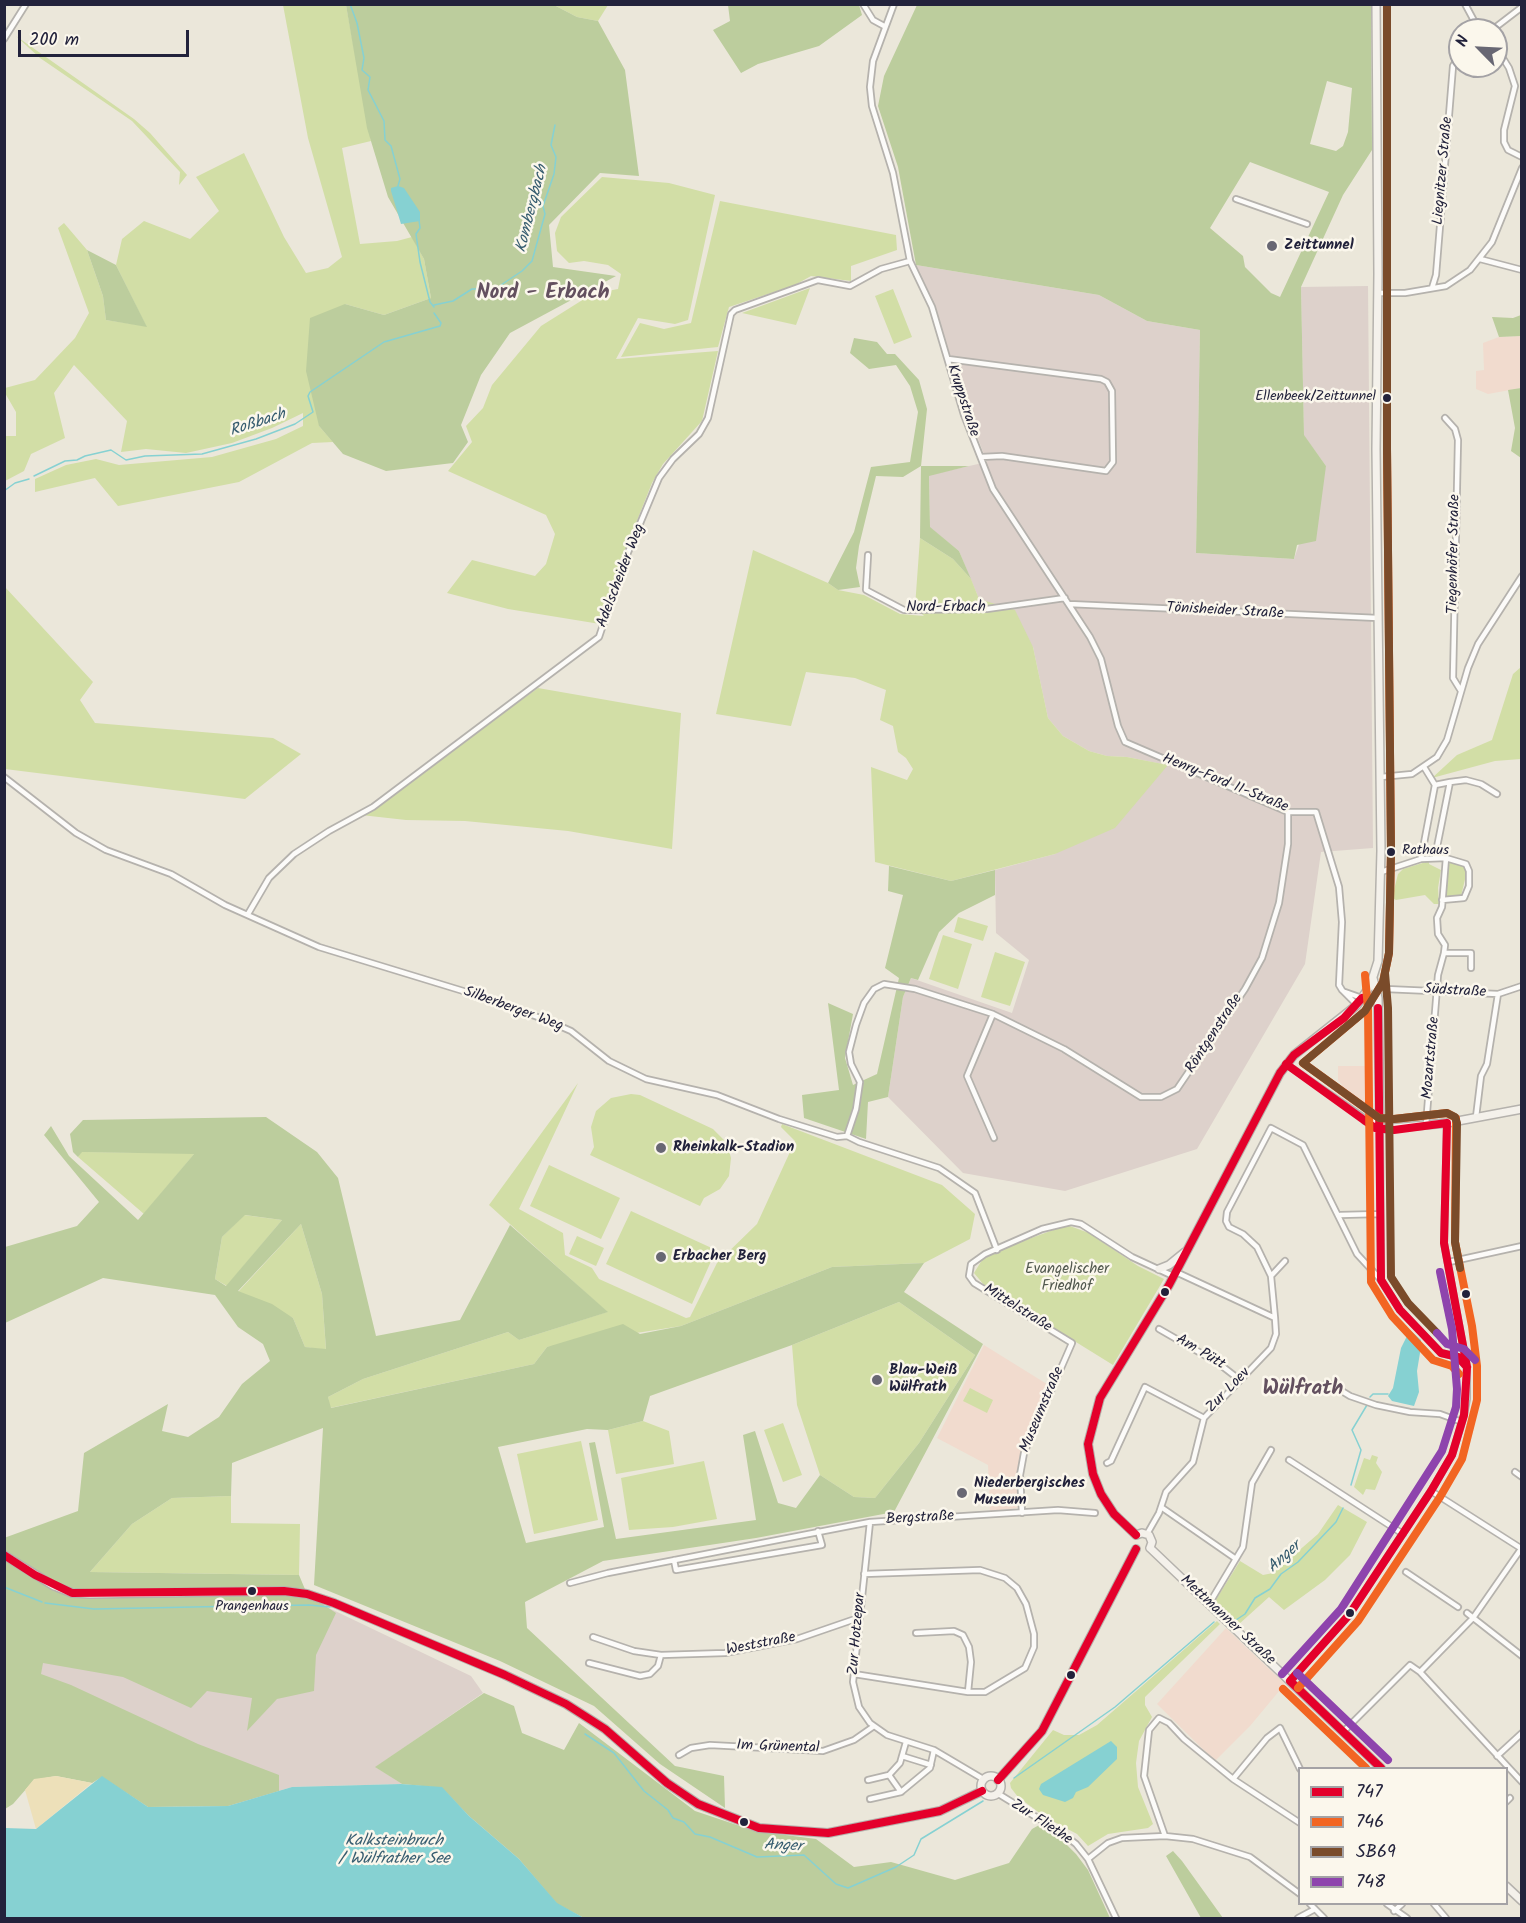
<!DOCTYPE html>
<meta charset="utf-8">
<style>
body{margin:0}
#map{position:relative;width:1526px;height:1923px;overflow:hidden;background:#ebe7da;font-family:Kalam,sans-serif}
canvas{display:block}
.frame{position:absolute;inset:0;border:6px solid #22223b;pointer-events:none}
.legend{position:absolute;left:1298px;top:1767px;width:210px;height:138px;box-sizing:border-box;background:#fbf7ec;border:2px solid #a4a2a5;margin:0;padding:8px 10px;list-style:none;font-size:18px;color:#22223b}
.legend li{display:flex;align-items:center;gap:12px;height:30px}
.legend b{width:30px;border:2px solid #a4a2a5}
.north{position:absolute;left:1448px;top:18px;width:60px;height:60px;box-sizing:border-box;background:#fbf7ec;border:2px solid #a4a2a5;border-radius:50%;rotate:294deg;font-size:16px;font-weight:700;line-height:24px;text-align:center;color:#22223b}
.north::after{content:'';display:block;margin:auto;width:21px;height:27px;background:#686773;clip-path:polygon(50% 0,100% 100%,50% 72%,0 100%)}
.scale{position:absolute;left:18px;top:30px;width:171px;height:27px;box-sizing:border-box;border:3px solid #22223b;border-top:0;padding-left:8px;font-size:18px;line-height:21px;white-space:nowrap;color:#22223b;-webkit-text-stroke:4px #fbf7ec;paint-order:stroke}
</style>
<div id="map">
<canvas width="1526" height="1923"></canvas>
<div class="frame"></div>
<ul class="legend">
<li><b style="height:8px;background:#e4002b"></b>747</li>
<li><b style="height:8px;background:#f26522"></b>746</li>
<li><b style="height:8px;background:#7a4b2a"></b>SB69</li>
<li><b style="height:8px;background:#8e44ad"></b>748</li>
</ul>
<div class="north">N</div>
<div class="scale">200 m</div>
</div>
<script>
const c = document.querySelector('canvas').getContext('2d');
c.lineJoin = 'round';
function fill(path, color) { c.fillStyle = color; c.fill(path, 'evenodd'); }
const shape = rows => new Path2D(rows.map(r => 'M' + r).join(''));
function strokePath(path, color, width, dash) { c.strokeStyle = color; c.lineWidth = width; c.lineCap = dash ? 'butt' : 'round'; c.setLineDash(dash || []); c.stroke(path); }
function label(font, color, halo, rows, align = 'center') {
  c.font = font + ' Kalam,sans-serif'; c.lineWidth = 5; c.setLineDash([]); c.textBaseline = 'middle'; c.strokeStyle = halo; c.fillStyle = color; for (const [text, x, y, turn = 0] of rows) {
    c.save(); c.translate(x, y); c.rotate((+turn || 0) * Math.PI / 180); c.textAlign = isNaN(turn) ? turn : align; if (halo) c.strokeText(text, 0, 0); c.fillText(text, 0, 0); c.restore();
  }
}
fill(shape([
 [1521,336,1521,388,1488,394,1476,389,1476,371,1484,370,1483,343,1499,337],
 [1338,1066,1372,1066,1371,1107,1354,1106,1337,1094,1342,1085,1338,1080],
 [984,1345,1050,1386,1020,1458,1017,1508,990,1511,988,1465,937,1438],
 [1226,1628,1285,1684,1250,1726,1215,1761,1157,1704]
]), '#f1dbce');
fill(shape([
 [916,265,1099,295,1147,321,1200,330,1196,553,1294,559,1326,466,1304,436,1301,287,1368,286,1373,848,1321,852,1305,964,1197,1149,1065,1191,963,1173,888,1097,903,997,911,978,1012,1013,1029,960,996,933,995,870,1055,854,1167,765,1127,757,1107,756,1089,751,1063,736,1048,718,1033,647,979,599,959,551,930,528,929,475,987,462,966,408,933,305],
 [4,1565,310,1599,471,1676,483,1693,376,1767,402,1784,292,1787,228,1806,5,1716]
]), '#ddd1cb');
fill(shape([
 [283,5,346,5,371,141,342,148,360,244,397,241,412,237,424,259,431,298,384,315,345,304,319,426,333,442,312,443,239,482,118,506,95,478,35,492,35,479,66,465,96,459,119,465,212,457,276,439,303,426,303,413,272,428,232,443,186,453,146,449,121,452,127,421,74,365,54,393,65,438,31,454,24,471,5,481,5,436,16,436,16,412,5,393,5,388,35,380,75,338,89,313,58,228,64,223,87,250,103,296,106,320,146,326,116,265,122,239,144,221,190,239,219,211,196,177,244,153,284,237,306,273,328,268,342,257,308,138],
 [554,5,608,5,598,21,577,17],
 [16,36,134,119,150,133,187,175,179,185,180,172,132,121,40,58],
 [602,177,669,183,715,195,688,320,675,324,638,318,616,359,718,351,702,421,663,464,652,483,618,568,600,624,508,609,447,593,472,560,535,576,546,564,555,534,546,515,448,471,472,442,466,426,483,408,492,385,541,326,592,294,618,289,621,274,608,265,584,261,569,263,557,251,555,233,561,217],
 [720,201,896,235,897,250,851,266,851,281,811,276,795,285,729,307,718,347,621,357,640,323,664,329,691,323],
 [810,288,796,325,742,313],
 [893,289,912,337,894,344,875,296],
 [920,538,953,559,971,579,979,599,1015,610,1033,647,1048,718,1063,736,1089,751,1107,756,1127,757,1168,765,1115,828,1055,854,951,881,875,862,871,767,907,780,913,769,906,758,898,752,893,726,880,720,886,690,855,678,806,672,791,726,716,714,753,550,828,583,838,590,864,595,900,614,924,616,915,607],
 [5,587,93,682,80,700,95,723,273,738,301,754,245,799,5,769],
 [1521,667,1521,759,1495,761,1432,778,1457,755,1492,740,1513,674],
 [538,688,681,713,672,849,568,831,465,821,406,820,361,815],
 [1450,860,1464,865,1467,871,1461,896,1446,896,1444,893],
 [1429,861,1429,864,1441,870,1438,888,1439,904,1434,904,1425,895,1396,900,1392,898,1398,874,1403,869],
 [958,917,988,926,983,941,954,932],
 [943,935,972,944,958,989,929,979],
 [995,952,1025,962,1010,1006,981,997],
 [578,1083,519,1209,563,1233,565,1255,592,1268,599,1279,686,1318,690,1317,717,1263,757,1224,795,1141,781,1127,782,1124,942,1185,975,1214,970,1239,924,1263,832,1267,681,1326,547,1347,534,1364,330,1408,328,1397,363,1379,508,1332,519,1340,607,1312,489,1205],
 [631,1094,640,1095,713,1129,727,1143,731,1158,729,1176,720,1189,704,1198,700,1206,590,1155,594,1147,591,1127,596,1111,611,1098],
 [81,1152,195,1153,144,1214,78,1157],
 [549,1165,620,1198,601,1239,530,1206],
 [631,1211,716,1250,692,1304,606,1264],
 [244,1215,282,1220,227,1286,215,1279,222,1237],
 [301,1224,322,1294,326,1350,305,1347,293,1318,238,1292],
 [1067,1225,1089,1233,1138,1266,1164,1279,1113,1365,984,1285,974,1273,982,1260,1001,1249],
 [577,1236,604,1248,596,1266,569,1254],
 [899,1302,975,1355,919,1443,875,1498,854,1497,820,1475,797,1405,792,1345],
 [970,1388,993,1400,987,1413,963,1401],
 [643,1421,669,1431,674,1464,616,1474,608,1430],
 [783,1423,802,1475,783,1482,764,1430],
 [581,1441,598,1520,534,1534,517,1454],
 [1372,1455,1378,1457,1376,1463,1382,1472,1375,1490,1366,1489,1363,1495,1354,1487,1364,1458,1370,1460],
 [704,1461,717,1519,673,1527,629,1530,621,1478],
 [231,1496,231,1523,300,1524,299,1575,90,1572,132,1524,172,1498],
 [1338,1505,1367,1522,1350,1555,1325,1580,1284,1610,1269,1597,1238,1625,1215,1601,1240,1561,1263,1575,1273,1573,1318,1534],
 [1217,1621,1220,1624,1145,1697,1145,1705,1152,1717,1139,1741,1136,1763,1138,1787,1153,1824,1148,1828,1108,1834,1088,1846,1077,1834,1045,1817,1018,1797,1011,1788,1010,1783,1053,1730,1064,1735,1079,1735,1097,1725]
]), '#d2dea6');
fill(shape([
 [346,5,554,5,577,17,598,21,625,70,639,176,600,173,549,225,553,267,616,276,510,333,481,375,461,425,468,442,453,463,386,471,343,454,319,426,306,371,310,318,345,304,384,315,431,298,424,259,388,197,367,128],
 [728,5,859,5,862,15,819,46,758,64,741,73,713,30,730,21],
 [917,5,1371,5,1372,150,1343,195,1301,287,1304,435,1326,466,1316,541,1297,545,1294,559,1196,553,1200,330,1147,321,1099,295,916,265,898,167,878,106,884,76],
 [1327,81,1352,88,1348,132,1343,146,1336,151,1310,144],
 [1250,162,1329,192,1280,297,1271,293,1245,267,1243,256,1210,228],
 [87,250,116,265,147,327,106,320,103,296],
 [1521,315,1521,336,1499,337,1492,317,1513,318],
 [854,338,877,342,887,354,895,354,919,380,927,409,921,466,969,466,929,476,930,527,959,551,971,579,953,559,920,538,921,466,903,477,876,476,859,546,856,568,860,587,838,590,828,583,854,532,871,467,910,462,918,412,910,386,896,365,869,369,850,353],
 [1521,388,1522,388,1521,458,1511,451,1515,428,1508,390],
 [889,866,951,881,995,870,995,895,959,913,939,932,918,980,911,978,903,997,888,1097,868,1102,866,1139,804,1118,802,1095,839,1090,828,1003,853,1014,845,1058,853,1085,877,1074,899,978,885,968,903,895,888,891],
 [266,1117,317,1152,338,1178,376,1336,460,1320,510,1225,608,1312,519,1340,508,1332,363,1379,328,1397,331,1408,534,1364,547,1347,623,1324,640,1334,681,1326,832,1267,924,1263,904,1292,983,1344,894,1512,756,1538,603,1561,525,1602,527,1628,675,1766,724,1776,725,1808,660,1764,594,1706,500,1661,314,1585,323,1428,232,1463,231,1496,172,1498,132,1524,90,1572,299,1575,307,1594,336,1613,316,1655,314,1691,277,1699,247,1731,252,1698,207,1691,191,1708,123,1677,43,1663,41,1674,71,1685,198,1744,279,1775,279,1791,228,1806,148,1807,102,1777,92,1783,56,1776,34,1780,13,1804,5,1809,4,1538,78,1511,84,1453,168,1404,162,1431,188,1437,219,1417,242,1384,270,1361,263,1344,238,1327,215,1295,103,1278,5,1323,5,1247,77,1226,99,1202,44,1135,51,1126,69,1156,138,1220,194,1154,82,1152,78,1157,73,1152,70,1134,83,1120],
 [245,1215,282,1220,226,1286,215,1279,222,1237],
 [301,1224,322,1294,326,1349,305,1347,293,1318,272,1304,238,1291],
 [899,1302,975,1355,919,1443,875,1498,854,1497,820,1475,796,1508,778,1503,755,1431,743,1435,756,1520,616,1539,595,1442,589,1443,604,1527,526,1543,498,1447,587,1429,608,1430,643,1421,650,1396,792,1345],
 [484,1693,514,1706,522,1733,564,1750,579,1723,695,1811,755,1831,816,1839,854,1867,891,1862,955,1880,1009,1863,1032,1829,1041,1824,1061,1839,1076,1854,1088,1870,1110,1918,584,1918,557,1904,519,1859,469,1816,442,1788,402,1784,375,1767],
 [1173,1851,1182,1861,1223,1918,1201,1918,1166,1856]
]), '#bccd9d');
fill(shape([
 [56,1776,92,1783,36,1829,25,1790,34,1779]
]), '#ede0b9');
fill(shape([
 [398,186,404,188,420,212,420,221,401,224,391,191,391,188],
 [1410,1330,1421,1340,1421,1347,1417,1371,1419,1392,1414,1406,1392,1401,1388,1396,1393,1388,1401,1348],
 [1111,1741,1117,1747,1117,1759,1088,1787,1076,1792,1073,1798,1065,1802,1043,1795,1039,1789,1041,1784],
 [102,1776,148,1807,228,1806,292,1787,401,1784,442,1787,469,1816,519,1859,557,1903,584,1918,5,1918,5,1828,36,1829]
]), '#86d1d2');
strokePath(shape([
 [350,4,357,23,364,58,362,70,370,77,368,90,384,121,385,140,391,146,400,179,398,186],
 [419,220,420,228,416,234,420,262,430,302,434,307],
 [501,285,522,271,532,261,545,214,543,206,554,174,556,157,551,145,555,125],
 [434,305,453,301,472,289,479,289],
 [34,476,65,461,77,460,85,456,111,450,126,460,145,456,202,454,256,439,295,424,313,412,308,396,310,392,384,342,440,326,441,323,434,313],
 [4,491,15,483,29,479],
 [1370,1397,1373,1394,1388,1394],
 [1351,1485,1361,1450,1352,1430,1367,1405],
 [4,1587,42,1602],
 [45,1603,94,1609,243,1606],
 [253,1606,309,1605,330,1607],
 [1236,1620,1245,1614,1255,1598,1270,1589,1281,1574,1298,1562,1336,1522,1343,1508],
 [585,1734,614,1753,644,1791,668,1810,673,1818,684,1822,695,1834,710,1837,757,1857,804,1855,836,1884,848,1888,896,1867,914,1855,921,1839,983,1801],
 [1014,1778,1115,1707,1214,1622]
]), '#86d1d2', 1.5);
const street = shape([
 [863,4,873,20,884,26],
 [894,4,873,61,870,87,872,106,893,173,910,261,932,307,964,415,993,489,1090,637,1101,659,1118,726,1125,742,1288,812,1316,812,1339,887,1342,922,1339,985,1342,990,1357,1005],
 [1465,4,1479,30],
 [1492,30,1522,7],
 [4,39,26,4],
 [1496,47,1509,68,1515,86,1504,130,1504,142,1508,150,1522,157],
 [1236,199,1307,224],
 [1480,259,1522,270],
 [1432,288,1436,275,1453,66,1460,54],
 [1378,293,1405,293,1446,286,1470,270,1492,242,1522,168],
 [948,359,1101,379,1107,382,1112,391,1113,462,1106,471,1002,456,981,457],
 [1445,418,1455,429,1458,440,1453,678,1461,691],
 [868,555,866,590,904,610,987,609,1065,598],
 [1069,604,1378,618],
 [1424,767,1435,785,1450,782,1435,857],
 [4,777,76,833,106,850,171,874,225,905,319,947,473,994,546,1020,571,1031,609,1061,646,1079,717,1095,779,1119,837,1137,847,1136,859,1142,939,1168,975,1193,997,1250],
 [1381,777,1412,774,1437,757,1447,740,1468,668,1478,644,1522,576],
 [1450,782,1466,780,1481,784,1497,794],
 [1421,859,1435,785],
 [1381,872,1421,859,1446,858,1442,907,1437,918,1438,934,1445,945,1444,953,1438,975,1426,1125],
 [1442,900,1464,898,1469,886,1469,871,1466,864,1446,858],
 [248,914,269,878,294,854,329,831,373,807,599,637,624,562,659,478,673,459,699,434,708,418,731,314,735,310,818,280,850,286,881,269,910,261],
 [1444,953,1471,953,1471,968],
 [1386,989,1498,994,1522,986],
 [1345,992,1362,998],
 [993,1014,967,1076,994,1138],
 [1286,1064,1380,1129,1381,1280,1400,1310,1441,1353,1458,1357,1467,1367],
 [1476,1117,1481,1076,1487,1064,1498,994],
 [1365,1121,1373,1121,1380,1116],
 [847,1136,856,1109,860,1082,851,1064,849,1052,856,1025,864,1003,874,989,884,984,915,989,993,1014,1064,1049,1141,1097,1161,1097,1177,1089,1245,989,1262,958,1279,903,1288,844,1288,812],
 [1340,1215,1379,1214],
 [1449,1262,1522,1246],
 [1271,1276,1285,1261],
 [1275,1318,1271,1276,1257,1247,1243,1234,1229,1227,1226,1221,1227,1212,1271,1128,1303,1145,1357,1254,1381,1280],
 [1159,1329,1218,1363,1240,1380],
 [1327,1382,1350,1396,1376,1405,1410,1412,1440,1414,1462,1422],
 [1289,1460,1403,1534],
 [1107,1463,1111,1461,1145,1387,1204,1418],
 [1515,1472,1522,1477],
 [1431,1491,1522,1549],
 [1161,1507,1236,1559],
 [1022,1513,1020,1475,1024,1453,1072,1343,974,1283,969,1276,971,1264,985,1254,1042,1229,1071,1222,1081,1224,1132,1257,1173,1276],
 [870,1522,853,1682,859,1707,870,1723,887,1735,934,1750,983,1779],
 [1147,1534,1159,1513,1166,1492,1193,1462,1204,1418,1271,1348,1276,1334,1275,1318,1176,1272],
 [674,1560,676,1570,822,1545,818,1531],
 [1406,1572,1458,1607],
 [570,1583,608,1573,870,1522,1058,1510,1095,1513],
 [1209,1604,1243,1547,1252,1483,1271,1450],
 [1467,1613,1522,1656],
 [916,1633,954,1631,963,1635,969,1647,971,1662,968,1692],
 [593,1637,634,1651,661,1655,725,1653,797,1639,858,1618],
 [589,1663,640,1676,650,1674,658,1666,661,1655],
 [1420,1672,1522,1782],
 [854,1674,968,1692,985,1692,1025,1668,1034,1647,1034,1634,1026,1604,1017,1588,1005,1578,980,1570,864,1574],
 [1290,1681,1349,1615,1431,1491,1452,1455,1464,1415,1467,1399,1467,1367,1444,1243,1447,1123],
 [1343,1732,1410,1665,1420,1672,1473,1618,1521,1549],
 [906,1742,900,1763,889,1775,901,1792,930,1768,934,1750],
 [679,1755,691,1748,710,1745,823,1751,854,1740,874,1726],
 [902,1756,931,1765],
 [1497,1756,1522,1733],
 [1233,1779,1267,1738,1280,1728,1300,1769],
 [868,1780,889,1775],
 [997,1793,1062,1833,1076,1844,1088,1859,1116,1918],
 [870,1799,901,1792],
 [1506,1802,1510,1798],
 [1165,1836,1144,1776,1149,1730,1159,1718,1169,1723,1184,1739,1233,1779,1300,1823],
 [1088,1859,1108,1843,1122,1838,1165,1836,1193,1839,1250,1857,1300,1894],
 [1310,1904,1324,1918],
 [1387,1904,1407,1918],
 [1434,1904,1446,1918],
 [1394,1911,1402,1904],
 [1298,1918,1315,1909]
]);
const secondary = shape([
 [1373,978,1378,998,1380,1129,1447,1123,1522,1109],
 [1159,1269,1169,1265,1185,1252],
 [1136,1535,1114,1514,1101,1494,1093,1474,1088,1444,1100,1398,1169,1285,1280,1073,1294,1055,1357,1005,1370,986,1378,961,1381,851,1376,449,1378,274,1376,4],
 [1136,1535,1142,1533,1149,1535,1152,1542,1150,1548],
 [1150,1548,1381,1768],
 [4,1555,54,1586],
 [57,1587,72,1593,90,1594,284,1591,307,1594,334,1603,505,1675,566,1704,605,1729,667,1783,698,1804,759,1828,828,1833,940,1811,982,1791],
 '981 1786a10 10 0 1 1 20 0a10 10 0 1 1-20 0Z',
 [998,1780,1042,1731,1136,1549],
 [1506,1886,1522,1901]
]);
strokePath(street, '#b5b2ad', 8);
strokePath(secondary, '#b5b2ad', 10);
strokePath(street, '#fcfbf9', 4.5);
strokePath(secondary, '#f4f1eb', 7);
strokePath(shape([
 [1378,1008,1381,1280,1400,1310,1441,1353,1458,1357,1467,1367],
 [1286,1064,1375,1128,1394,1130,1447,1123],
 [1136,1535,1114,1514,1101,1494,1093,1474,1088,1444,1100,1398,1169,1285,1280,1073,1294,1055,1344,1018,1362,998],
 [4,1555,35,1575,72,1593,284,1591,307,1594,334,1603,505,1675,566,1704,605,1729,667,1783,698,1804,759,1828,828,1833,940,1811,982,1791],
 [1290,1681,1349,1615,1431,1491,1452,1455,1464,1415,1467,1367,1444,1243,1447,1123],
 [1290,1681,1381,1768],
 [998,1780,1042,1731,1136,1549]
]), '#e4002b', 8);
strokePath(shape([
 [1365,975,1368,1009,1371,1282,1392,1316,1433,1360,1452,1366,1459,1374],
 [1298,1688,1358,1621,1440,1497,1462,1459,1477,1400,1477,1366,1472,1326,1455,1242,1456,1118,1447,1113,1394,1119,1379,1118,1303,1063,1365,1011,1383,982,1389,953,1391,851,1387,449,1387,4],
 [1283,1689,1366,1768]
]), '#f26522', 8);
strokePath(shape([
 [1387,4,1387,449,1391,851,1389,953,1383,982,1365,1011,1303,1063,1379,1118,1394,1119,1447,1113,1455,1117,1457,1123,1455,1242,1460,1268],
 [1385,973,1388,1008,1391,1277,1408,1303,1437,1333]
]), '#7a4b2a', 8);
strokePath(shape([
 [1437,1333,1447,1344,1464,1349,1475,1360],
 [1297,1673,1388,1760],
 [1282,1674,1341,1609,1442,1451,1456,1407,1457,1389,1452,1329,1440,1272]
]), '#8e44ad', 8);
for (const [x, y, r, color] of [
 [1272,246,6,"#686773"],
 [1387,398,5,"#22223b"],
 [1391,852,5,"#22223b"],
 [661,1148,6,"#686773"],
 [661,1257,6,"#686773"],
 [1165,1292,5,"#22223b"],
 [1466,1294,5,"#22223b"],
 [877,1380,6,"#686773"],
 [962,1493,6,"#686773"],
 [252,1591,5,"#22223b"],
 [1350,1613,5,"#22223b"],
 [1071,1675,5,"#22223b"],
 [744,1822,5,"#22223b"]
]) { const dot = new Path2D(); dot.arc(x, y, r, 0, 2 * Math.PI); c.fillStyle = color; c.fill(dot); strokePath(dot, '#fbf7ec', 2); }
label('14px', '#22223b', '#fbf7ec', [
 ["Ellenbeek/Zeittunnel",1376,398],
 ["Rathaus",1402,852,"left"],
 ["Prangenhaus",252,1608,"center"]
], 'right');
label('15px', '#22223b', '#fbf7ec', [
 ["Liegnitzer Straße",1444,171,-85],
 ["Kruppstraße",962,401,72],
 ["Tiegenhöfer Straße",1455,554,-89],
 ["Adelscheider Weg",622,576,-69],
 ["Nord-Erbach",946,608],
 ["Tönisheider Straße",1225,612,3],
 ["Henry-Ford II-Straße",1225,784,22],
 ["Südstraße",1455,992,3],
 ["Silberberger Weg",513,1010,20],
 ["Röntgenstraße",1215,1034,-57],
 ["Mozartstraße",1432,1058,-85],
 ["Mittelstraße",1017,1309,32],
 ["Am Pütt",1200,1353,31],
 ["Zur Loev",1229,1391,-46],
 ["Museumstraße",1043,1410,-67],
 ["Bergstraße",920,1519,-3],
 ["Mettmanner Straße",1227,1621,43],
 ["Zur Hotzepar",858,1634,-85],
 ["Weststraße",761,1645,-11],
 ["Im Grünental",778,1748,2],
 ["Zur Fliethe",1041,1823,33]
]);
label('bold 15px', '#22223b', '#fbf7ec', [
 ["Zeittunnel",1284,246],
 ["Rheinkalk-Stadion",673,1148],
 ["Erbacher Berg",673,1257],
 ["Blau-Weiß",889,1371],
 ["Wülfrath",889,1388],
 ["Niederbergisches",974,1484],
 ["Museum",974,1501]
], 'left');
label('15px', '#51584e', '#fbf7ec', [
 ["Evangelischer",1067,1270],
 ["Friedhof",1067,1287]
]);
label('italic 16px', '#365c6f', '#fbf7ec', [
 ["Kombergbach",533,209,-76],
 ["Roßbach",258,424,-18],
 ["Anger",1285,1558,-42],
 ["Kalksteinbruch",394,1842],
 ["/ Wülfrather See",394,1860],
 ["Anger",783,1847,3]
]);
label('bold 21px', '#63505f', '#fbf7ec', [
 ["Nord - Erbach",543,294],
 ["Wülfrath",1303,1390]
]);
</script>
